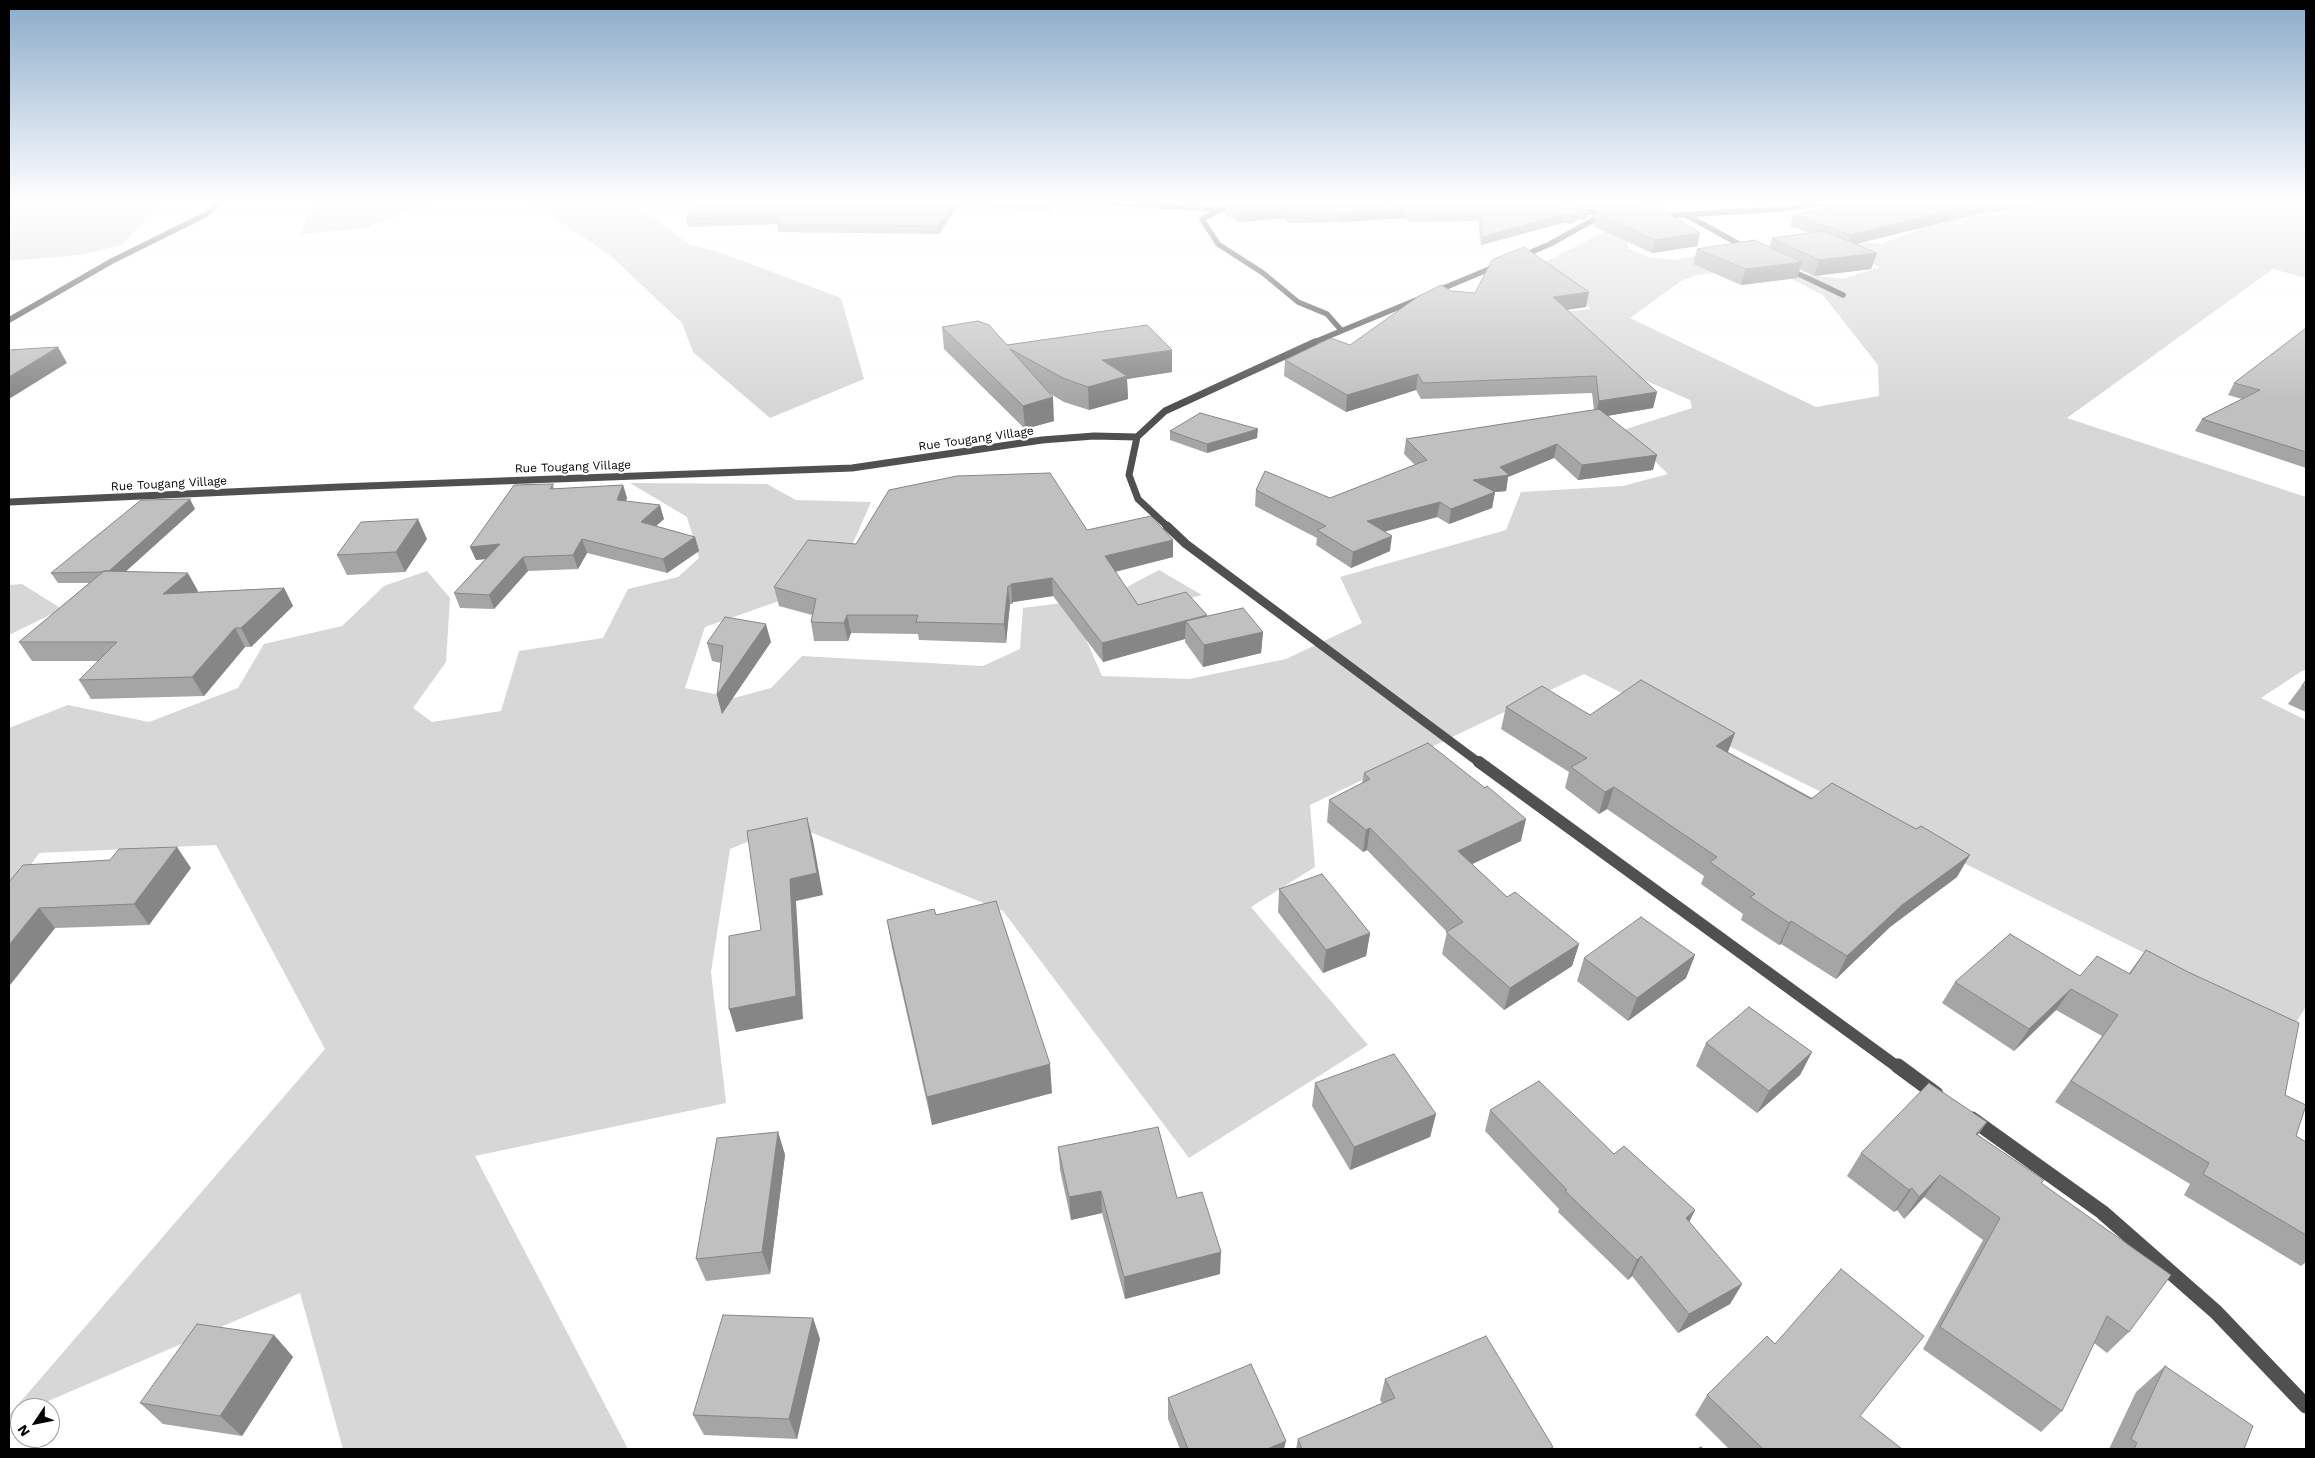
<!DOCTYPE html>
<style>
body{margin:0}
#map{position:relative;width:2315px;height:1458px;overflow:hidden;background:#fff;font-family:"Work Sans",sans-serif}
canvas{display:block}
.frame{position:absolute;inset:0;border:10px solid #000;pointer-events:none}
.north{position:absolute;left:10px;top:1398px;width:50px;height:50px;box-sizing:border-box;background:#fff;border:1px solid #999;border-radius:50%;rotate:236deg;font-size:14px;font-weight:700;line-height:20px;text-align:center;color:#000}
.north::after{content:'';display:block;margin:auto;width:18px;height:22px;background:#000;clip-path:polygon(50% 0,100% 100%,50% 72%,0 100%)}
</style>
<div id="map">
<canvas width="2315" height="1458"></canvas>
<div class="frame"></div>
<div class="north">N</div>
</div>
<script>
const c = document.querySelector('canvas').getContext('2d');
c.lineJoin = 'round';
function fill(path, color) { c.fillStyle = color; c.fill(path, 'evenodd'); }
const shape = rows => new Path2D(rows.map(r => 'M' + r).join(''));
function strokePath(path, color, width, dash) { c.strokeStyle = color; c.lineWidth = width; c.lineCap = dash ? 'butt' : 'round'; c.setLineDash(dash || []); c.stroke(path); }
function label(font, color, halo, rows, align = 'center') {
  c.font = font + ' "Work Sans",sans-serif'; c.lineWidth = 4.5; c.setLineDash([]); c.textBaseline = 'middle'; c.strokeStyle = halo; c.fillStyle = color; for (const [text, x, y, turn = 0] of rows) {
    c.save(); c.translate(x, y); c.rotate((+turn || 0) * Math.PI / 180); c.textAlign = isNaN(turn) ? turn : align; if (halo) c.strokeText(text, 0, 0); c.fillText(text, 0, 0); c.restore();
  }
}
fill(shape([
 [31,200,162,200,122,245,80,255,9,261,9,207],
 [313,200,438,200,366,228,301,234,308,215,317,207],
 [529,200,638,200,644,211,690,245,719,252,841,298,864,379,770,418,693,352,682,323,611,256],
 [2005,200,2306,200,2306,278,2273,269,2067,418,2306,497,2306,670,2302,671,2261,698,2306,720,2306,1007,2293,1027,1584,674,1310,805,1315,867,1251,907,1368,1045,1189,1158,1003,911,791,824,730,849,711,972,726,1103,475,1156,628,1449,343,1449,300,1293,32,1408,20,1408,20,1413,9,1418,9,1415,325,1049,216,845,39,853,9,897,9,728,68,705,149,722,238,688,264,644,342,626,384,586,427,571,450,598,446,662,413,708,432,722,501,711,519,651,603,638,628,589,678,577,699,558,687,517,630,483,767,484,796,500,871,502,850,550,779,601,705,627,685,688,734,698,771,688,802,656,983,666,1020,649,1023,608,1108,597,1159,570,1202,595,1081,628,1102,676,1189,679,1286,659,1362,623,1340,577,1506,530,1521,492,1623,486,1668,474,1623,430,1692,408,1690,400,1642,379,1546,314,1591,309,1543,263,1616,226,1624,232,1629,249,1648,257,1675,260,1703,254,1740,270,1697,275,1681,281,1630,318,1816,407,1879,396,1878,365,1823,295,1776,271,1843,279,1880,267,1823,242,1846,240,1881,244,1918,230,1874,209,1967,208,1986,213,2009,214],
 [22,584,62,609,9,635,9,585]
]), '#d7d7d7');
strokePath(shape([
 [1061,200,1196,208],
 [1190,200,1189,203,1199,208,1238,210],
 [1218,211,1202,219,1218,244,1263,273,1298,302,1327,314,1341,330],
 [1575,211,1608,213],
 [1660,216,1783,209,1843,200],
 [1688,216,1748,249],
 [1786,268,1843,295],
 [9,320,112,261,205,215,223,200]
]), '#505050', 5.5);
strokePath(shape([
 [1520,257,1550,244,1606,213,1619,200],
 [1434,292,1499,265],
 [1312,343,1421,298]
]), '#505050', 5.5);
strokePath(shape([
 [9,502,339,487,852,468,1042,440,1094,436,1137,437],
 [1168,527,1138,499,1129,475,1137,437,1165,411,1315,342]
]), '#505050', 7);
strokePath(shape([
 [1167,526,1186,544,1481,764]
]), '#505050', 9);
strokePath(shape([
 [1479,762,1899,1068]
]), '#505050', 12);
strokePath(shape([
 [1898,1066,1936,1094],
 [1972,1119,2102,1212,2216,1312,2306,1406]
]), '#505050', 15);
fill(shape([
 [653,200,1057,200,1049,211,958,205,939,234,778,232,777,224,688,227,686,219,694,204,655,205],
 [1213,200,1613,200,1604,208,1700,233,1697,246,1652,253,1593,226,1595,213,1602,209,1498,203,1219,205],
 [1826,200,2085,200,1992,212,1988,211,1855,244,1877,253,1871,269,1814,276,1799,269,1797,278,1741,285,1693,264,1697,249,1769,247,1772,238,1810,233,1790,226,1793,215,1826,208,1824,208],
 [1227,206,1589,210,1588,218,1582,221,1579,219,1570,224,1562,223,1481,245,1478,221,1410,222,1404,218,1341,222,1288,223,1285,218,1239,222,1226,215],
 [1451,291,1586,307,1567,310,1657,392,1653,408,1607,416,1653,470,1578,480,1554,458,1508,477,1506,491,1495,492,1492,508,1449,524,1437,517,1385,531,1390,551,1351,568,1316,545,1317,538,1255,506,1256,490,1330,498,1415,465,1404,454,1406,439,1594,410,1592,393,1421,399,1416,390,1346,412,1284,376,1285,360,1350,345],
 [942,327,1007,345,1172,372,1127,379,1128,399,1089,410,1064,402,1049,393,1054,421,1025,429,944,349],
 [2306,328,2306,468,2195,431,2202,419,2242,399,2228,395,2234,383],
 [1170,431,1257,438,1207,453,1170,440],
 [553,484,554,489,623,485,627,498,626,501,664,519,656,526,695,537,699,551,667,573,587,553,578,569,528,571,494,609,460,608,454,593,485,559,476,560,470,547],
 [195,509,126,571,198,591,197,592,284,588,293,606,251,647,245,647,204,696,91,699,79,680,98,661,32,661,19,642,89,583,58,583,51,573],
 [1087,530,1173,540,1173,557,1115,572,1138,605,1207,616,1263,632,1261,653,1203,667,1185,642,1185,639,1103,662,1053,596,1013,602,1012,604,1010,604,1006,643,919,640,918,634,851,633,848,641,814,641,811,622,812,615,779,606,774,587,856,544],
 [427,539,405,572,347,575,337,555],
 [771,642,722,714,717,695,721,663,712,661,707,643],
 [2306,680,2306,712,2288,704],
 [1506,707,1590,715,1735,733,1728,752,1957,877,1890,927,1836,979,1781,944,1779,945,1741,920,1743,914,1701,884,1704,876,1607,809,1599,814,1565,788,1569,772,1501,729],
 [1364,773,1521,841,1472,864,1507,897,1579,944,1572,966,1504,1010,1442,954,1447,932,1367,850,1363,852,1327,822,1329,800,1362,783],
 [191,868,149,925,55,928,10,985,9,985,9,882],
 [1279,889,1370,933,1366,956,1323,973,1278,912],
 [936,915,1052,1093,932,1125,892,948,887,920],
 [2146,950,2285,1095,2296,1136,2306,1142,2306,1262,2301,1266,2184,1195,2190,1184,2055,1102,2102,1036,2056,1010,2014,1051,1942,1003,1955,982,2080,976,2129,973],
 [1695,955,1686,978,1628,1021,1577,981,1584,958],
 [1706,1043,1812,1052,1800,1075,1757,1113,1696,1066],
 [1315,1083,1436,1114,1430,1137,1350,1170,1312,1106],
 [1490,1110,1614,1154,1695,1210,1689,1222,1742,1284,1730,1304,1678,1333,1632,1276,1628,1280,1558,1212,1559,1209,1485,1131],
 [1987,1122,1978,1135,2041,1183,2129,1332,2107,1353,2094,1343,2062,1411,2041,1432,1923,1349,1983,1240,1924,1197,1904,1219,1897,1210,1894,1212,1847,1176,1861,1153],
 [778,1132,785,1155,770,1274,706,1281,696,1259],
 [1058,1147,1177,1198,1220,1274,1125,1299,1102,1213,1071,1220,1060,1170],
 [813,1318,820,1339,797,1439,704,1435,693,1415],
 [274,1335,293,1357,242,1436,163,1424,140,1403],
 [1775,1344,1860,1416,1902,1449,1729,1449,1695,1415,1707,1395],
 [2165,1366,2244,1449,2109,1449,2136,1392],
 [1385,1379,1552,1449,1296,1449,1298,1439,1382,1403,1380,1400],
 [1168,1398,1284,1449,1180,1449,1168,1419]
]), '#a5a5a5');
fill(shape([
 [956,200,957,200,958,205,939,234,938,226],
 [1052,200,1057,200,1049,211,1049,204],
 [1606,200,1613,200,1603,209,1605,201],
 [1992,200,1988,211,1848,246,1851,235],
 [2012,200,2085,200,1992,212,1996,202],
 [1286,209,1285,218,1239,222,1239,213],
 [1405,209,1404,218,1341,222,1342,214],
 [1589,210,1588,218,1582,221,1584,212],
 [1580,211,1579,219,1570,224,1572,216],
 [1564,214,1562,223,1481,245,1482,237],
 [1700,233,1697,246,1652,253,1655,240],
 [1877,253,1871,269,1814,276,1819,260],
 [1802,262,1797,278,1741,285,1746,269],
 [1589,292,1586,307,1550,312,1553,297],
 [58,347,67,363,9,399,9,377],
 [1172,350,1172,372,1127,379,1128,399,1089,410,1088,387,1102,360],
 [1418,374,1416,390,1346,412,1347,395],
 [1657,392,1653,408,1595,418,1599,401],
 [1053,397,1054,421,1025,429,1023,406],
 [1258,429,1257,438,1207,453,1207,444],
 [1557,444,1554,458,1508,477,1506,491,1495,492,1492,508,1449,524,1451,509,1473,480,1500,467],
 [1657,455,1653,470,1578,480,1582,465],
 [623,485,627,498,621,513,617,500],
 [190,499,195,509,113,583,107,572],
 [1440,502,1437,517,1366,537,1367,521],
 [660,505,664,519,645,536,641,522],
 [418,519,427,539,405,572,396,552],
 [1392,536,1390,551,1351,568,1353,552],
 [695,537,699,551,667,573,663,559],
 [582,539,587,553,578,569,573,555],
 [1173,540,1173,557,1106,574,1105,556],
 [500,544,505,557,476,560,470,547],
 [523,557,528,571,494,609,489,595],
 [188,573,198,591,174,612,163,594],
 [1052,578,1053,596,1013,602,1012,604,1011,584],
 [1008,586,1010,604,1006,643,1004,624],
 [284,588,293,606,251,647,241,628],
 [847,615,851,633,848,641,844,623],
 [1207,615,1206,634,1186,621,1185,639,1103,662,1102,643],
 [766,624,771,642,722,714,717,695],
 [235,628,245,647,204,696,192,677],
 [1263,632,1261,653,1203,667,1204,645],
 [1735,733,1727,754,1716,746],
 [1614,787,1607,809,1599,814,1605,792],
 [807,818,813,840,823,895,796,901,803,1019,736,1032,729,1009,790,879],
 [1526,819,1521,841,1453,873,1458,851],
 [1370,828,1367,850,1363,852,1366,830],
 [177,847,191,868,149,925,134,904],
 [1970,855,1957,877,1890,927,1836,979,1847,956,1902,905],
 [39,908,55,928,10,985,9,983,9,945],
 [1791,921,1781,944,1779,945,1789,923],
 [1370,933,1366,956,1323,973,1326,950],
 [1579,944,1572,966,1504,1010,1510,988],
 [1695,955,1686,978,1628,1021,1637,998],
 [2071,989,2056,1010,2014,1051,2029,1029],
 [1812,1052,1800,1075,1757,1113,1769,1091],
 [1050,1064,1052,1093,932,1125,927,1097],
 [1436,1114,1430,1137,1350,1170,1354,1147],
 [1987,1122,1971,1144,1976,1134],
 [778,1132,785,1155,770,1274,762,1252],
 [1940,1175,1924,1197,1904,1219,1919,1197],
 [1912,1188,1897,1210,1894,1212,1909,1190],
 [1101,1191,1102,1213,1071,1220,1069,1197],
 [1695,1210,1685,1230,1686,1218],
 [1221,1252,1220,1274,1125,1299,1124,1277],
 [1641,1256,1632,1276,1628,1280,1637,1260],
 [1742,1284,1730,1304,1678,1333,1689,1314],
 [813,1318,820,1339,797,1439,789,1419],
 [274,1335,293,1357,242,1436,220,1416],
 [1286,1441,1284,1449,1267,1449]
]), '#868686');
const building = shape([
 [696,200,956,200,938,226,777,224,780,216,686,219,696,200],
 [990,200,1052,200,1049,204,990,200],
 [1581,200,1606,200,1605,201,1581,200],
 [1835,200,2012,200,1996,202,1992,200,1851,235,1793,215,1847,204,1835,200],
 [1499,204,1589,210,1584,212,1580,211,1572,216,1564,214,1482,237,1480,213,1411,213,1405,209,1342,214,1288,214,1286,209,1239,213,1227,206,1499,204],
 [1608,206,1659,208,1700,233,1655,240,1595,213,1608,206],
 [1824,231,1877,253,1819,260,1772,238,1824,231],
 [1755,240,1802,262,1746,269,1697,249,1755,240],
 [1524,247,1589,292,1553,297,1657,392,1599,401,1596,376,1423,383,1418,374,1347,395,1285,360,1331,338,1350,345,1419,296,1441,285,1451,291,1475,293,1492,260,1524,247],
 [978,321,989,325,1007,345,1147,325,1172,350,1102,360,1127,376,1088,387,1063,378,1010,349,1053,397,1023,406,942,327,978,321],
 [2306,328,2306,452,2202,419,2260,390,2234,383,2306,328],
 [58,347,9,377,9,350,58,347],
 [1599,409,1657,455,1582,465,1557,444,1500,467,1509,475,1473,480,1495,492,1451,509,1440,502,1367,521,1392,536,1353,552,1317,530,1326,526,1256,490,1265,471,1330,498,1427,460,1406,439,1599,409],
 [1200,413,1258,429,1207,444,1170,431,1200,413],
 [1050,473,1087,530,1151,516,1173,540,1105,556,1138,605,1186,592,1207,615,1102,643,1052,578,1011,584,1011,586,1008,586,1004,624,916,622,918,615,847,615,844,623,811,622,816,599,774,587,808,540,856,544,889,490,957,476,1050,473],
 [553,484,550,489,623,485,617,500,660,505,641,522,695,537,663,559,582,539,573,555,523,557,489,595,454,593,500,544,470,547,514,485,553,484],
 [190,499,109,571,104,571,102,572,51,573,141,500,190,499],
 [418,519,396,552,337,555,361,522,418,519],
 [104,571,188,573,163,594,284,588,241,628,235,628,192,677,79,680,117,642,19,642,104,571],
 [1243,608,1263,632,1204,645,1186,621,1243,608],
 [725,617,766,624,717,695,723,646,707,643,725,617],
 [1641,680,1735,733,1716,746,1811,799,1832,783,1916,829,1921,826,1970,855,1902,905,1847,956,1791,921,1789,923,1750,897,1755,894,1710,862,1717,857,1614,787,1605,792,1571,767,1587,758,1506,707,1542,686,1590,715,1641,680],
 [2306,680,2306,687,2302,686,2306,680],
 [1428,743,1485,788,1487,786,1526,819,1458,851,1507,897,1515,892,1579,944,1510,988,1446,932,1463,922,1370,828,1366,830,1329,800,1370,779,1364,773,1428,743],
 [807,818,817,873,790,879,796,996,729,1009,729,936,761,930,747,831,807,818],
 [177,847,134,904,39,908,9,945,9,882,23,865,110,860,119,849,177,847],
 [1322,874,1370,933,1326,950,1279,889,1322,874],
 [996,901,1050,1064,927,1097,887,920,934,909,936,915,996,901],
 [1641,917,1695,955,1637,998,1584,958,1641,917],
 [2010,934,2080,976,2097,956,2130,974,2146,950,2188,972,2299,1023,2285,1095,2306,1105,2296,1136,2306,1142,2306,1235,2203,1174,2209,1163,2071,1081,2118,1015,2071,989,2029,1029,1955,982,2010,934],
 [1749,1007,1812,1052,1769,1091,1706,1043,1749,1007],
 [1394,1054,1436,1114,1354,1147,1315,1083,1394,1054],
 [1539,1081,1614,1154,1624,1146,1695,1210,1686,1218,1742,1284,1689,1314,1641,1256,1637,1260,1565,1191,1567,1190,1490,1110,1539,1081],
 [1929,1083,1987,1122,1976,1134,2044,1180,2041,1183,2171,1275,2129,1332,2107,1316,2062,1411,1940,1327,2000,1218,1940,1175,1919,1197,1912,1188,1909,1190,1861,1153,1929,1083],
 [1158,1127,1177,1198,1202,1192,1221,1252,1124,1277,1101,1191,1069,1197,1058,1147,1158,1127],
 [778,1132,762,1252,696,1259,717,1138,778,1132],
 [1841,1269,1924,1336,1860,1416,1902,1449,1763,1449,1707,1395,1767,1336,1775,1344,1841,1269],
 [723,1315,813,1318,789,1419,693,1415,723,1315],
 [197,1324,274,1335,220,1416,140,1403,197,1324],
 [1486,1336,1553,1447,1549,1449,1302,1449,1298,1439,1395,1398,1385,1379,1486,1336],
 [1251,1364,1286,1441,1267,1449,1188,1449,1168,1398,1251,1364],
 [2165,1366,2253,1426,2244,1449,2134,1449,2137,1443,2131,1439,2165,1366],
 [1701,1447,1703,1449,1697,1449,1701,1447]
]);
fill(building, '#c0c0c0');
strokePath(building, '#868686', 1);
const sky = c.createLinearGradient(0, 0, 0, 404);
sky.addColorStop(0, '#8aabca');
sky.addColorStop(0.5, '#fff');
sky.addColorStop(1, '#ffffff00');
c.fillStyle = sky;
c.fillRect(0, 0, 2315, 404);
label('12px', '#000', '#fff', [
 ["Rue Tougang Village",976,439,-8],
 ["Rue Tougang Village",573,467,-2],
 ["Rue Tougang Village",169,484,-3]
]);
</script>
